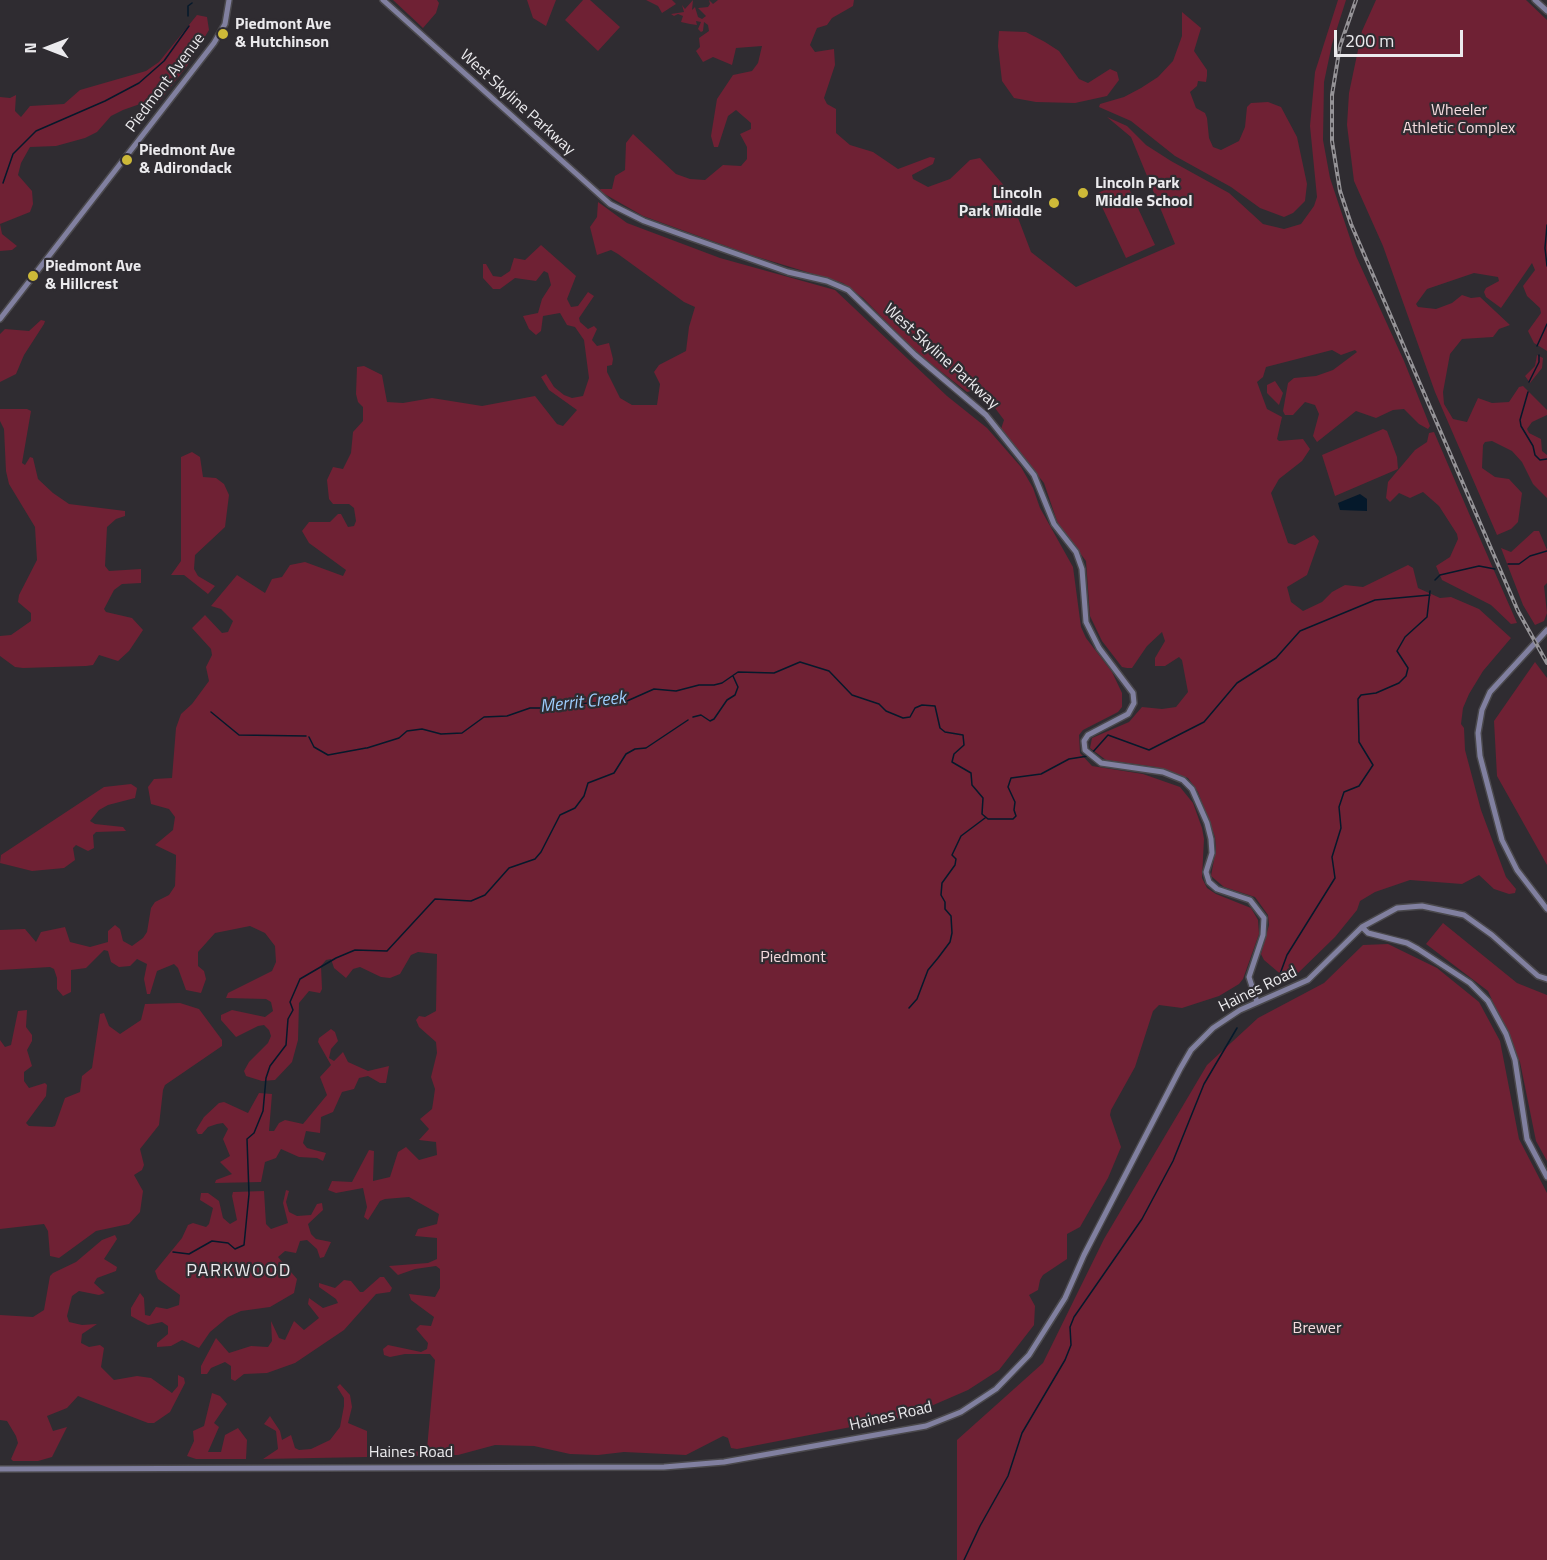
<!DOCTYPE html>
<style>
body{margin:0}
#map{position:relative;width:1547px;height:1560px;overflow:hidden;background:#2f2c31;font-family:"Titillium Web",sans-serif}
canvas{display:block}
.north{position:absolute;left:18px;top:18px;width:60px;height:60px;-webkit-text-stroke:4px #2f2c31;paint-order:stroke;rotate:270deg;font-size:16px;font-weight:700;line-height:24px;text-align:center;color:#ebeaed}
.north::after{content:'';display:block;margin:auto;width:21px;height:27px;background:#ebeaed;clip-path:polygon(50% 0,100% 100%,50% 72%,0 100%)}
.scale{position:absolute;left:1334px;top:30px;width:129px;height:27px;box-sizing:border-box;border:3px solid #ebeaed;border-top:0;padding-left:8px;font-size:18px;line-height:21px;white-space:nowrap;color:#ebeaed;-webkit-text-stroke:4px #2f2c31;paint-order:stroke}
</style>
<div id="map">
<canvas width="1547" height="1560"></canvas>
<div class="north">N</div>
<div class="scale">200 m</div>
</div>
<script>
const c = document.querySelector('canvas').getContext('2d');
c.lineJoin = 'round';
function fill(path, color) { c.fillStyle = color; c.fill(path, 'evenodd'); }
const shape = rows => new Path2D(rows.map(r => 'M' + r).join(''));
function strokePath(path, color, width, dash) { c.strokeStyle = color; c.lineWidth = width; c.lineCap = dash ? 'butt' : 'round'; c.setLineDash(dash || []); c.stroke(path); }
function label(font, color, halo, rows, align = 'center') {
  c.font = font + ' "Titillium Web",sans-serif'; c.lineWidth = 4.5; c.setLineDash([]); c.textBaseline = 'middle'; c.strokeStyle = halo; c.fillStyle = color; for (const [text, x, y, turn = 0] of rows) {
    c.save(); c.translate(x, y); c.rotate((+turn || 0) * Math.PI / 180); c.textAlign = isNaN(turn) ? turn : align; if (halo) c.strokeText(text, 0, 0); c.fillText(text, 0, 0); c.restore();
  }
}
fill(shape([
 [393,0,437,0,439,3,436,13,423,28],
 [527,0,556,0,546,26,533,18],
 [583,0,590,0,620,27,598,51,565,20],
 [646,0,672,0,676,4,662,13,658,6],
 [693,0,692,10,695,7,698,17,702,19,706,16,698,8,708,7,710,4,709,0,713,4,718,0,854,0,853,6,832,18,827,25,817,28,810,45,815,52,834,49,835,65,824,98,827,104,836,109,836,133,850,145,873,152,898,169,930,157,935,158,933,164,912,175,913,179,928,187,950,179,970,160,980,158,1007,189,1031,252,1076,287,1175,244,1131,137,1107,117,1127,126,1146,145,1171,161,1229,193,1263,224,1284,229,1301,224,1314,206,1317,197,1310,126,1315,72,1338,0,1346,0,1332,44,1324,82,1323,140,1330,178,1356,256,1404,361,1430,426,1428,429,1419,424,1404,409,1393,410,1376,418,1356,411,1317,442,1313,436,1319,414,1315,405,1305,402,1293,415,1285,415,1283,411,1288,383,1294,378,1316,376,1333,370,1357,352,1355,350,1341,355,1332,350,1266,367,1263,377,1257,382,1267,409,1282,417,1277,439,1279,441,1303,439,1310,449,1302,461,1279,479,1271,493,1288,543,1295,545,1314,535,1319,541,1307,575,1287,587,1291,602,1303,611,1322,602,1332,592,1345,585,1363,587,1408,565,1413,568,1418,588,1440,598,1451,597,1479,609,1511,638,1483,671,1469,694,1463,708,1461,724,1464,728,1465,750,1481,810,1506,877,1516,889,1515,893,1509,894,1494,889,1479,875,1462,884,1410,880,1375,892,1360,901,1357,910,1335,937,1295,976,1284,977,1264,960,1261,954,1269,925,1268,915,1255,897,1224,887,1211,876,1216,849,1215,837,1198,792,1188,778,1156,767,1106,760,1090,748,1092,738,1129,722,1142,707,1162,709,1176,707,1188,692,1182,660,1179,657,1165,666,1155,666,1155,658,1165,641,1162,632,1147,646,1132,668,1127,668,1122,667,1102,641,1090,616,1086,561,1058,524,1044,483,1001,429,1004,420,992,404,976,390,967,392,916,352,863,298,843,283,751,255,643,216,601,192,600,189,612,189,615,176,625,170,626,143,633,134,676,174,690,179,705,180,723,165,741,166,747,159,747,147,740,134,751,129,751,123,736,110,728,116,718,147,714,147,711,136,717,99,733,75,752,71,758,63,762,46,736,48,732,65,713,57,703,62,696,51,700,47,699,38,709,31,708,25,704,22,703,31,701,32,698,29,701,22,696,21,697,25,690,24,681,22,683,16,678,14,674,16,671,14,684,12,682,5,685,9],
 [1376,0,1526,0,1547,20,1547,351,1534,343,1528,331,1541,313,1540,308,1527,296,1523,286,1535,270,1532,263,1501,308,1486,297,1484,292,1486,288,1499,281,1498,277,1474,273,1427,289,1416,304,1418,307,1436,309,1452,303,1462,295,1471,298,1480,297,1510,325,1499,329,1493,337,1462,339,1450,354,1443,392,1444,404,1453,419,1467,422,1478,398,1492,403,1509,402,1519,387,1523,386,1547,410,1547,415,1532,422,1527,429,1529,433,1541,439,1542,451,1547,455,1547,498,1533,484,1522,462,1512,451,1492,441,1485,442,1483,445,1482,468,1495,477,1509,479,1522,493,1518,522,1511,529,1497,535,1435,392,1383,246,1354,181,1347,125,1349,93,1362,31],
 [1182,12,1201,28,1194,51,1207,70,1207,76,1206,82,1198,81,1197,86,1190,92,1196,108,1205,113,1207,118,1209,138,1213,147,1221,150,1239,141,1245,127,1247,107,1251,103,1268,102,1281,107,1297,137,1307,184,1305,201,1293,213,1284,217,1260,208,1231,187,1175,156,1131,121,1099,107,1100,104,1124,97,1141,88,1158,77,1173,61,1182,36],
 [197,15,207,17,209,30,187,66,158,103,154,106,140,104,123,110,111,116,97,132,85,138,56,146,30,147,21,163,18,175,32,191,33,204,30,212,0,224,2,234,17,246,12,250,0,251,0,97,10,98,16,95,15,111,21,117,30,106,64,104,80,90,146,71,159,62],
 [999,31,1026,32,1045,42,1059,51,1079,79,1088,83,1110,69,1117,72,1119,80,1107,96,1075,103,1036,102,1014,98,1002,81,998,46],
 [1125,180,1155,245,1126,258,1096,194],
 [598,202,627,223,720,258,835,290,947,396,987,428,1021,467,1033,488,1040,508,1073,567,1081,627,1086,638,1112,672,1122,693,1122,707,1118,712,1083,730,1079,735,1080,753,1092,766,1143,774,1180,787,1193,803,1202,828,1204,839,1202,878,1207,888,1216,894,1251,908,1258,920,1259,934,1243,979,1239,984,1219,996,1182,1008,1159,1005,1153,1011,1135,1067,1111,1110,1110,1115,1121,1147,1108,1178,1080,1227,1067,1234,1067,1259,1043,1275,1040,1280,1038,1290,1029,1295,1035,1306,1034,1325,999,1370,968,1390,908,1416,737,1449,731,1448,728,1438,723,1436,686,1455,624,1452,598,1455,570,1454,534,1446,495,1445,458,1455,403,1456,401,1450,422,1452,427,1449,435,1360,430,1354,405,1354,390,1357,384,1355,383,1349,388,1345,421,1352,427,1349,428,1343,416,1329,420,1325,431,1326,434,1317,411,1300,409,1294,435,1297,440,1288,440,1269,436,1266,415,1269,398,1275,389,1266,428,1263,437,1259,437,1238,415,1236,418,1229,437,1224,439,1214,409,1197,385,1199,380,1201,368,1220,364,1217,367,1207,363,1188,336,1193,328,1190,332,1181,352,1182,369,1150,374,1151,373,1181,390,1177,398,1152,406,1147,419,1160,437,1155,436,1142,419,1140,429,1129,420,1119,432,1109,433,1103,435,1089,431,1077,437,1053,436,1042,419,1027,416,1020,419,1016,425,1017,436,1011,437,954,418,952,411,955,400,974,390,978,381,977,360,967,353,969,346,978,334,968,331,959,326,960,321,966,322,989,320,993,309,991,299,1003,298,1040,292,1062,275,1080,262,1081,246,1076,244,1071,249,1062,268,1043,271,1036,269,1030,264,1025,258,1026,236,1037,221,1020,221,1015,232,1010,265,1017,273,1011,271,1002,266,999,226,998,228,993,272,971,276,962,275,946,265,933,250,926,215,933,198,952,198,966,204,971,206,979,201,993,186,990,178,968,174,964,157,971,150,994,147,994,144,979,147,964,137,959,130,966,119,967,111,962,108,951,104,950,86,968,71,970,71,992,63,996,57,989,57,978,54,969,50,967,0,970,0,930,25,929,36,942,41,932,65,927,70,942,90,947,108,942,108,931,115,925,120,929,123,941,132,946,143,938,147,932,151,908,155,902,169,895,175,886,176,861,176,855,155,845,173,830,175,817,169,809,151,804,148,787,154,779,172,778,176,728,181,714,192,704,209,681,206,667,212,655,211,649,192,628,205,615,222,633,228,632,233,621,221,609,211,606,237,575,265,593,272,579,282,577,290,565,305,562,343,576,346,570,309,543,302,531,309,522,330,522,338,514,341,514,348,527,354,526,356,521,354,508,349,504,333,504,329,499,327,480,333,467,343,469,351,453,353,432,363,421,363,407,358,402,356,394,357,367,364,366,382,375,387,402,403,403,432,398,482,406,535,396,557,424,563,426,577,410,549,390,541,377,546,374,554,387,564,395,572,398,583,396,589,378,584,340,575,327,567,325,560,313,543,316,541,331,536,335,529,329,523,316,538,313,542,299,551,285,548,273,544,271,536,281,515,278,500,289,493,289,483,278,483,264,486,264,493,276,501,277,510,271,514,258,525,260,541,245,576,276,567,299,571,307,578,306,588,292,594,296,579,318,580,322,588,329,594,326,597,329,592,340,597,346,609,343,613,359,612,365,607,366,607,372,620,398,632,405,657,405,660,384,654,372,659,365,686,351,689,327,695,307,684,302,618,254,611,250,597,255,590,227,597,217],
 [41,320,45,321,44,324,24,355,16,374,0,382,0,334,5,329,29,331],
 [1537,355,1543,358,1542,368,1530,383,1525,376,1535,366],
 [1275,381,1283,393,1279,405,1267,393,1267,385],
 [0,409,27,409,31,411,22,463,25,465,30,457,33,458,38,479,53,493,69,504,125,511,125,516,116,519,107,527,105,566,109,571,141,569,141,583,122,584,114,590,104,609,106,612,132,618,143,630,129,651,118,661,99,655,93,665,86,666,23,668,15,667,0,656,0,636,11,635,31,621,31,613,18,602,19,595,37,560,35,527,9,484,6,471,4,429,0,421],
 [1383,429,1387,431,1397,457,1398,469,1335,496,1322,455],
 [1434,432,1471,518,1517,623,1511,624,1491,605,1442,580,1436,566,1450,557,1458,539,1457,534,1439,506,1423,492,1410,498,1399,493,1390,502,1386,498,1388,482,1415,450,1427,442,1429,433],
 [192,452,200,457,203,477,216,478,224,484,229,495,225,527,195,555,194,569,198,576,215,586,208,594,184,575,171,575,181,561,181,457],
 [1534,531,1539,531,1547,550,1547,583,1544,586,1547,613,1544,621,1535,625,1523,605,1501,548,1511,552],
 [1535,662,1547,678,1547,865,1497,776,1494,721],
 [131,784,137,788,135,798,108,805,99,810,90,821,95,824,123,827,126,831,96,832,93,835,94,848,88,851,76,845,73,848,75,860,64,868,32,871,0,863,1,855,104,787],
 [1443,923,1517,983,1547,995,1547,1161,1536,1141,1520,1062,1488,991,1426,944],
 [1388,944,1437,968,1479,1002,1500,1041,1519,1139,1547,1193,1547,1560,957,1560,957,1440,1043,1363,1104,1239,1207,1065,1258,1018,1324,983,1363,945],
 [180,1003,199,1009,222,1040,222,1046,165,1085,163,1090,159,1125,140,1149,144,1165,142,1170,134,1175,143,1191,140,1212,129,1224,96,1231,59,1258,50,1256,48,1231,44,1224,0,1229,0,1040,5,1047,11,1045,18,1011,27,1010,26,1027,32,1035,32,1041,27,1050,32,1066,24,1072,24,1081,29,1088,45,1083,47,1085,46,1096,26,1123,29,1126,52,1127,55,1126,65,1098,80,1092,82,1076,92,1068,100,1014,104,1013,109,1026,120,1034,141,1020,145,1004],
 [331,1029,335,1032,338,1041,331,1049,329,1058,334,1061,343,1052,348,1062,368,1071,389,1066,386,1083,380,1083,368,1076,359,1078,354,1089,342,1092,333,1112,321,1117,320,1133,306,1131,303,1143,307,1148,326,1153,323,1161,317,1158,299,1157,281,1149,276,1158,265,1162,261,1182,215,1183,216,1180,232,1174,220,1162,230,1156,223,1139,228,1129,223,1123,217,1124,208,1127,202,1134,198,1134,196,1130,204,1117,219,1103,224,1102,248,1113,259,1093,272,1094,269,1131,274,1131,279,1123,285,1120,303,1124,327,1095,320,1077,331,1065,318,1042,319,1038],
 [286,1190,289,1191,286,1202,289,1212,297,1216,311,1215,317,1204,322,1203,323,1210,308,1224,311,1234,316,1239,331,1242,324,1257,320,1258,317,1249,307,1240,300,1241,296,1253,285,1251,278,1257,297,1279,294,1293,270,1307,241,1311,228,1317,210,1332,199,1348,182,1340,171,1346,157,1347,157,1343,168,1334,168,1326,162,1322,148,1325,138,1320,131,1316,131,1308,140,1293,144,1298,145,1315,150,1316,156,1307,167,1309,179,1305,180,1295,158,1279,155,1271,182,1238,188,1225,193,1223,206,1227,209,1224,213,1208,200,1200,201,1193,208,1193,219,1201,223,1218,230,1224,237,1220,232,1196,233,1192,264,1191,266,1224,271,1229,288,1223,283,1203],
 [115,1235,117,1239,104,1259,117,1267,116,1271,97,1278,94,1283,105,1293,99,1295,79,1291,72,1296,67,1316,69,1322,82,1325,97,1324,82,1334,81,1343,89,1347,100,1345,104,1348,101,1367,114,1380,137,1376,151,1378,172,1393,178,1386,178,1375,184,1378,185,1383,170,1412,154,1423,148,1423,78,1396,67,1408,47,1416,53,1431,67,1427,52,1457,38,1461,13,1461,11,1459,18,1443,16,1436,7,1421,0,1420,0,1315,33,1317,44,1310,50,1276,53,1273,76,1262,102,1240],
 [380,1277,384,1277,392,1288,390,1292,376,1294,344,1330,295,1363,267,1373,244,1374,235,1381,231,1379,231,1366,225,1362,211,1368,207,1374,201,1374,201,1366,216,1338,229,1353,251,1346,268,1347,272,1341,271,1321,279,1338,285,1340,294,1321,304,1330,319,1318,308,1304,309,1298,323,1308,338,1303,336,1299,319,1287,319,1283,335,1288,344,1280,351,1281,360,1292,363,1292],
 [340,1384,350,1395,352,1407,348,1423,367,1431,367,1457,263,1459,278,1449,276,1431,264,1424,270,1416,280,1431,282,1440,291,1435,295,1448,299,1450,311,1449,330,1440,340,1427,344,1406,344,1398,337,1387],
 [212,1393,220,1396,227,1404,214,1423,219,1427,208,1452,221,1452,225,1435,238,1428,247,1440,246,1459,196,1459,187,1456,194,1441,193,1431,204,1426]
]), '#6f2134');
fill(shape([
 [1360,494,1367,499,1367,511,1340,510,1338,503]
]), '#05192b');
strokePath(shape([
 [188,16,188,6,192,3],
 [3,183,13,154,36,131,105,101,139,83,164,61,189,26],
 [1547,225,1545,248,1547,266],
 [1537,346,1547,324],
 [1529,382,1539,362,1539,355],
 [1528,392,1520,420,1521,426,1533,446,1535,455,1540,460,1547,459],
 [1508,564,1519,564,1530,556,1547,551],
 [1435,580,1440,575,1479,566,1495,569],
 [211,712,239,735,306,736],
 [693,717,701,715,710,721,714,719,727,700,735,695,738,687,733,676],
 [309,737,314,747,328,755,366,748],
 [367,748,399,738,407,731,422,729,441,734,462,733,484,717,507,716,530,708,563,708,573,704,627,701,654,689,676,691,699,685,714,685,722,683,738,672,774,673,800,662,829,671,852,695,879,704,886,711,903,718,910,717,915,708,922,705,935,706,940,728,945,732,963,735,964,745,954,754,952,762,971,773,972,785,983,798,982,814,988,819,1013,819,1016,816,1014,810,1015,802,1008,787,1011,778,1041,774,1069,759,1088,756],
 [1092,753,1108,735,1149,750,1204,722,1237,683,1276,658,1300,631,1375,600,1430,595],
 [938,958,950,942,952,933,951,916,945,909,945,902,941,895,942,883,955,865,956,859,952,855,961,836,985,818],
 [1280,974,1287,955,1335,878,1332,857,1341,828,1339,807,1344,792,1359,786,1373,765,1359,742,1358,699,1361,695,1376,693,1399,683,1406,676,1408,668,1397,651,1405,637,1427,617,1430,591],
 [909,1008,917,999,928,970,938,958],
 [173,1252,189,1254,212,1241,228,1243,235,1249,244,1245,249,1194,247,1139,254,1133,263,1111,266,1078,270,1066,286,1045,288,1019,293,1010,290,1002,300,979,336,958,355,950,387,951,435,899,471,901,485,895,509,868,535,859,541,852,560,815,575,808,584,796,588,783,614,773,626,754,635,749,646,748,688,720],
 [964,1560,980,1526,1008,1476,1022,1433,1065,1360,1071,1345,1070,1327,1074,1317,1142,1219,1173,1161,1204,1084,1237,1028]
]), '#05192b', 1.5);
const secondary = shape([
 [383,0,610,204,644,221,680,234,788,272,827,281,848,290,915,355,986,415,1034,475,1054,524,1076,552,1082,569,1086,622,1099,648,1133,693,1134,703,1128,714,1088,735,1084,741,1085,750,1101,763,1163,772,1183,780,1192,789,1207,823,1211,839,1212,853,1206,872,1209,882,1217,889,1250,900,1264,918,1263,935,1249,977,1257,1002],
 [1535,0,1547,11],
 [0,319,214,43,225,24,229,0],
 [1547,630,1490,692,1482,710,1478,733,1480,756,1502,840,1517,870,1547,909],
 [1362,927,1368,933,1407,943,1418,949,1470,983,1488,1001,1506,1034,1515,1060,1527,1139,1547,1177],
 [0,1469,664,1467,724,1462,926,1426,961,1412,996,1389,1029,1355,1065,1298,1084,1255,1180,1069,1191,1050,1213,1028,1240,1010,1308,980,1362,927,1397,908,1422,906,1464,915,1492,935,1538,976,1547,979]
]);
strokePath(secondary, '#4a484c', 8);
strokePath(secondary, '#8180a0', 5);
const rail = shape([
 [1356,0,1340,46,1332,95,1332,141,1340,191,1351,224,1518,611,1547,663]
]);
strokePath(rail, '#959397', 4);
strokePath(rail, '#2f2c31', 1.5, [4.5]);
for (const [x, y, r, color] of [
 [223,34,6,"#cdb938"],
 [127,160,6,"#cdb938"],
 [1083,193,6,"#cdb938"],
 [1054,203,6,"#cdb938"],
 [33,276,6,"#cdb938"]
]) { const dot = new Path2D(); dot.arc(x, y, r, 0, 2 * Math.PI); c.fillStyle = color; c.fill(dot); strokePath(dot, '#2f2c31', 2); }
label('bold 16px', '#ebeaed', '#2f2c31', [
 ["Piedmont Ave",235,25],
 ["& Hutchinson",235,43],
 ["Piedmont Ave",139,151],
 ["& Adirondack",139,169],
 ["Lincoln Park",1095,184],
 ["Middle School",1095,202],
 ["Lincoln",1042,194,"right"],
 ["Park Middle",1042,212,"right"],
 ["Piedmont Ave",45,267],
 ["& Hillcrest",45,285]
], 'left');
label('16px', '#ebeaed', '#2f2c31', [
 ["Piedmont Avenue",166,83,-53],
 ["West Skyline Parkway",517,103,42],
 ["West Skyline Parkway",941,357,42],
 ["Haines Road",1258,990,-26],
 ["Haines Road",891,1417,-13],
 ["Haines Road",411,1453]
]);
label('16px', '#f4dbde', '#2f2c31', [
 ["Wheeler",1459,111],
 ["Athletic Complex",1459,129],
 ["Piedmont",793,958],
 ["Brewer",1317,1329]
]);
label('italic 18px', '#9cccfc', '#2f2c31', [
 ["Merrit Creek",583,703,-6]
]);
c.letterSpacing = '1.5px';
label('18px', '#ebeaed', '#2f2c31', [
 ["PARKWOOD",239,1272]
]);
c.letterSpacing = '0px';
</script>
